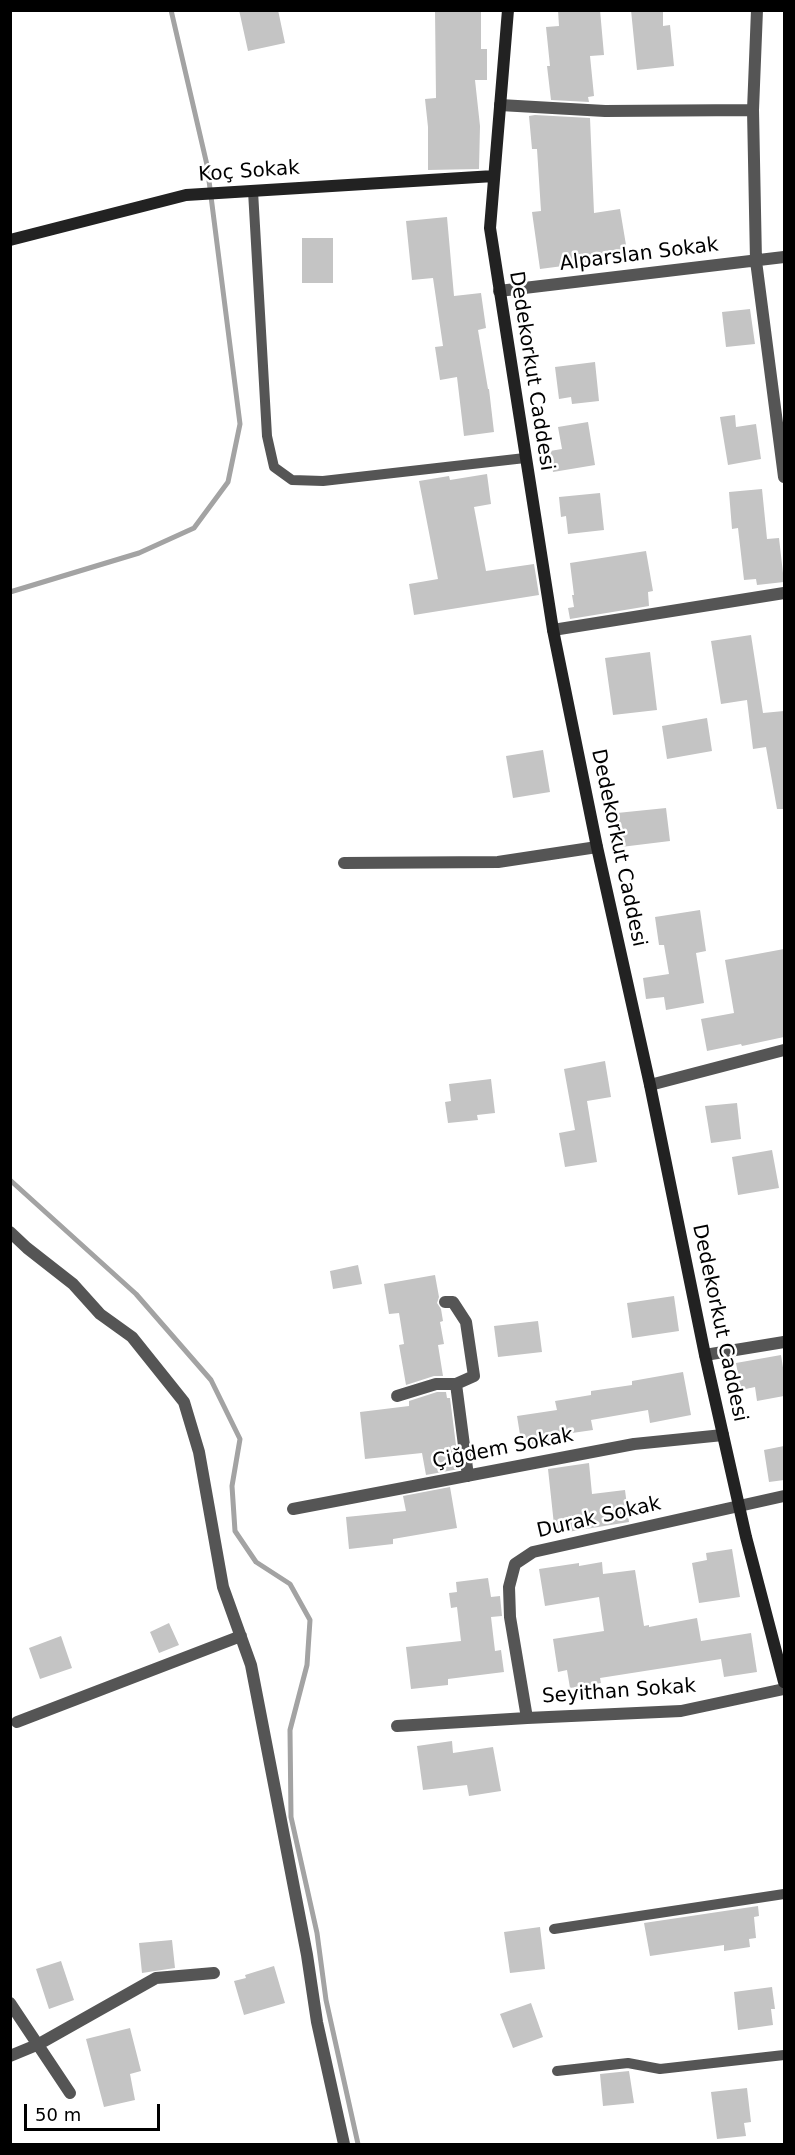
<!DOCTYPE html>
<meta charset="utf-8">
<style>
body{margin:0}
#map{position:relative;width:795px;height:2155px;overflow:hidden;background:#fff;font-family:"DejaVu Sans",sans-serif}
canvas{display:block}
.frame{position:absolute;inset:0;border:12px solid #000;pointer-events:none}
.scale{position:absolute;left:24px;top:2104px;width:136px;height:27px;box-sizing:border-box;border:3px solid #000;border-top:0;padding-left:8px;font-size:18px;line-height:21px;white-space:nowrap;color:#000;-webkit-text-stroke:4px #fff;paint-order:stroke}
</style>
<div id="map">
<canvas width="795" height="2155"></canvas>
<div class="frame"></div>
<div class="scale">50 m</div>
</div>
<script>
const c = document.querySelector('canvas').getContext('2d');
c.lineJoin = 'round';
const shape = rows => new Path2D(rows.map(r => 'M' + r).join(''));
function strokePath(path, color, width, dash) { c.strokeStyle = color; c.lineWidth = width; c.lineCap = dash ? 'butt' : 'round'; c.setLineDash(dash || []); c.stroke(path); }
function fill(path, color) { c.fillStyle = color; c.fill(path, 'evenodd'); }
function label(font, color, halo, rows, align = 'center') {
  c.font = font + ' "DejaVu Sans",sans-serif'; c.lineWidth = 5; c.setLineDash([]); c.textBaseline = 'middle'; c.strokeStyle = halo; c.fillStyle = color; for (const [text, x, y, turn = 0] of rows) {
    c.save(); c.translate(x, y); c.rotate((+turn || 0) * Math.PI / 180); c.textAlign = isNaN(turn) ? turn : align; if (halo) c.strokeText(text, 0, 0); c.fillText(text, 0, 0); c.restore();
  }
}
strokePath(shape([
 [10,592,139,553,194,528,228,482,240,424,207,165,171,10],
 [10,1180,136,1294,211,1380,240,1439,232,1486,235,1531,256,1562,290,1584,310,1620,307,1665,290,1730,291,1817,317,1933,326,2000,358,2144]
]), '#a3a3a3', 5);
fill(shape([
 [239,10,278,10,285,43,248,51],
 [435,10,481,10,481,49,487,49,487,80,475,80,480,126,479,169,428,170,428,127,425,99,436,98],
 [558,10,600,10,604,55,590,56,594,96,588,97,589,102,551,100,547,66,550,66,546,27,559,26],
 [631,10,663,10,663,26,670,25,674,66,637,70],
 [535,115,590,118,594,213,620,209,627,251,585,258,586,263,540,269,532,212,541,211,537,149,532,149,529,116],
 [447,217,454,296,481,293,486,328,478,330,488,389,489,389,494,432,464,436,457,377,440,380,435,347,443,346,433,278,412,280,406,221],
 [302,238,333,238,333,283,302,283],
 [750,309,755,344,726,347,722,312],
 [595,362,599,401,572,404,571,397,559,399,555,367],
 [735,415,736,427,756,424,761,459,728,465,720,417],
 [588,422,595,465,553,472,550,451,562,449,558,427],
 [487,474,491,504,474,507,486,571,534,564,539,595,414,615,409,584,438,579,419,481,449,476,450,480],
 [762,489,767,539,779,538,784,582,757,585,756,579,744,580,738,528,732,529,729,492],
 [600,493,604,530,568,534,566,516,561,517,559,497],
 [646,551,653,591,648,592,649,606,570,619,568,608,574,607,572,595,574,595,570,563],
 [751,635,763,713,784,711,784,809,777,809,766,747,753,749,747,700,721,704,711,641],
 [650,652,657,710,613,715,605,658],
 [707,718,712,751,667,759,662,726],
 [543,750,550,792,513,798,506,756],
 [666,808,670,841,621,847,617,813],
 [700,910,706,951,696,953,704,1003,666,1010,664,997,646,999,643,978,669,974,664,945,659,945,655,917],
 [784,949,784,1037,742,1046,741,1044,707,1051,701,1019,734,1013,725,960],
 [605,1061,611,1097,587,1101,597,1162,565,1167,559,1133,575,1130,564,1069],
 [491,1079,495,1113,477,1115,478,1120,448,1123,445,1102,451,1101,449,1084],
 [737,1103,741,1139,711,1143,705,1106],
 [772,1150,779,1188,738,1195,732,1157],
 [358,1265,362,1284,333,1289,330,1271],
 [435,1275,439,1297,437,1303,441,1309,443,1321,440,1322,444,1344,438,1345,443,1376,434,1376,406,1385,399,1345,404,1344,399,1313,389,1314,384,1284],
 [674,1296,679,1331,632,1338,627,1303],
 [538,1321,542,1352,498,1357,494,1326],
 [781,1355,784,1374,784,1396,757,1401,755,1387,741,1390,736,1363],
 [683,1372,691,1415,650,1423,648,1410,591,1420,593,1430,551,1436,552,1442,522,1447,517,1416,557,1410,555,1401,591,1395,591,1391,632,1385,632,1381],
 [437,1392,446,1392,447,1398,450,1398,459,1469,426,1475,422,1453,365,1459,360,1412,409,1406,409,1401],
 [784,1446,784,1480,769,1482,764,1450],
 [589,1463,592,1494,625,1490,629,1522,555,1534,548,1469],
 [450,1487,457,1528,393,1539,393,1544,349,1549,346,1517,406,1511,403,1496],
 [732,1549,740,1597,699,1603,692,1563,707,1560,706,1553],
 [602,1562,603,1574,635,1570,644,1626,649,1625,649,1627,697,1618,701,1641,751,1633,757,1672,724,1677,721,1659,600,1678,601,1683,570,1688,567,1670,558,1672,553,1639,604,1631,599,1597,545,1606,539,1569,579,1563,579,1566],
 [488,1578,491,1597,500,1596,502,1616,491,1617,495,1651,501,1650,504,1672,448,1679,448,1685,411,1689,406,1647,461,1641,457,1607,451,1608,449,1593,457,1592,456,1582],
 [169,1623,179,1645,159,1653,150,1632],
 [61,1636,72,1668,40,1679,29,1648],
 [452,1741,453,1753,493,1747,501,1791,469,1796,467,1785,423,1790,417,1746],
 [758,1906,759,1916,754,1917,756,1938,749,1939,750,1947,724,1951,724,1945,650,1956,644,1923],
 [540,1927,545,1969,510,1973,504,1932],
 [172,1940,175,1968,142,1973,139,1943],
 [61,1961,74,2000,49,2009,36,1969],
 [274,1966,285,2003,244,2015,234,1981,246,1978,245,1975],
 [772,1987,775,2009,771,2009,773,2025,738,2030,734,1992],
 [531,2003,543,2037,513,2048,500,2014],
 [130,2028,141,2071,130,2074,135,2100,104,2107,86,2039],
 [629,2071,634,2103,603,2106,600,2074],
 [747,2088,751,2122,744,2123,746,2136,717,2139,711,2092]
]), '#c4c4c4');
strokePath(shape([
 [253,191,267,436,274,467,292,480,323,481,525,458],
 [554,1929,784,1894],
 [557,2071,628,2063,660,2069,784,2055]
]), '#555', 10);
strokePath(shape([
 [757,10,753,110,756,261,784,477],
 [500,105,605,111,753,110],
 [499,291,784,257],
 [553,630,784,593],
 [344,863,498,862,597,847],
 [650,1085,784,1050],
 [10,1232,27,1248,73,1284,100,1314,132,1337,184,1402,199,1452,223,1587,251,1665,307,1955,317,2022,344,2144],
 [445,1302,453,1302,466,1322,474,1376,456,1384,468,1476],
 [705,1355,784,1342],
 [397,1396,436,1384,456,1384],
 [293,1509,634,1444,723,1435],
 [527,1718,510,1617,509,1587,515,1564,533,1552,784,1496],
 [17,1722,241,1636],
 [397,1726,527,1718,681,1711,784,1689],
 [10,2003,70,2093],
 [10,2056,39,2044,156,1978,214,1973]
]), '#555', 12);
strokePath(shape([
 [508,10,490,228,553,630,597,847,650,1085,705,1355,746,1537,784,1682],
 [10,240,186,195,494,176]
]), '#222', 12);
label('20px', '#000', '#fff', [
 ["Koç Sokak",249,172,-4],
 ["Alparslan Sokak",639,255,-7],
 ["Dedekorkut Caddesi",531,371,81],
 ["Dedekorkut Caddesi",618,848,78],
 ["Dedekorkut Caddesi",719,1323,78],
 ["Çiğdem Sokak",503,1449,-11],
 ["Durak Sokak",599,1518,-13],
 ["Seyithan Sokak",619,1692,-4]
]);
</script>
